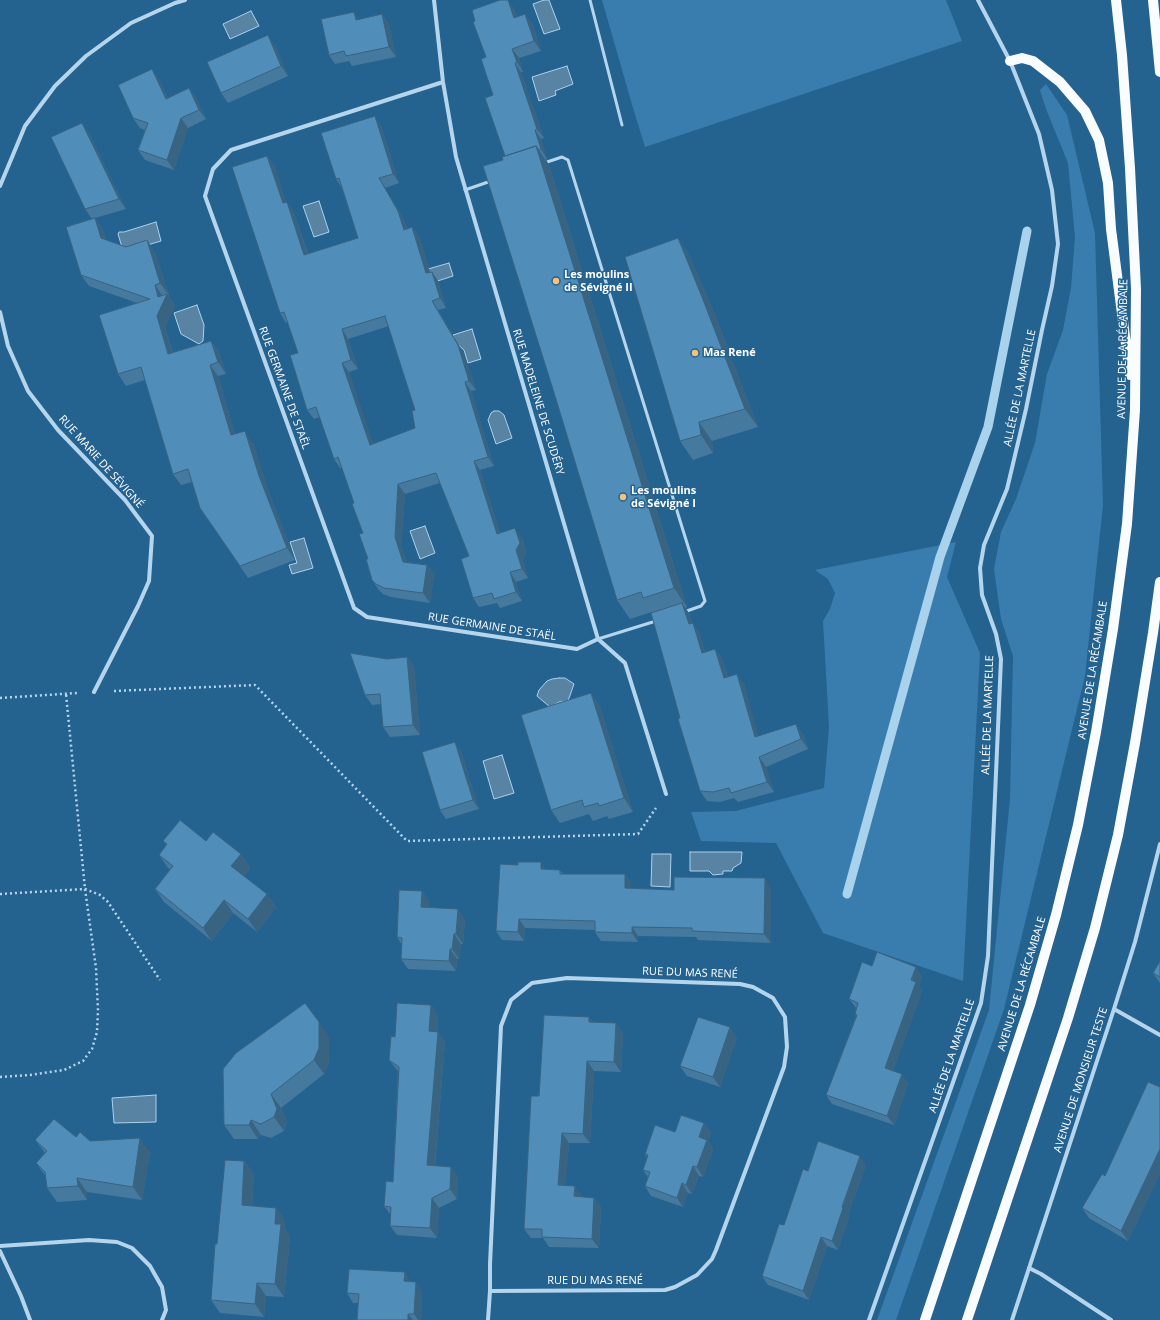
<!DOCTYPE html>
<meta charset="utf-8">
<style>
body{margin:0}
canvas{display:block;background:#246290}
</style>
<canvas width="1160" height="1320"></canvas>
<script>
const c = document.querySelector('canvas').getContext('2d');
c.lineJoin = 'round';
function fill(path, color) { c.fillStyle = color; c.fill(path, 'evenodd'); }
const shape = rows => new Path2D(rows.map(r => 'M' + r).join(''));
function strokePath(path, color, width, dash) { c.strokeStyle = color; c.lineWidth = width; c.lineCap = dash ? 'butt' : 'round'; c.setLineDash(dash || []); c.stroke(path); }
function label(font, color, halo, rows, align = 'center') {
  c.font = font + ' "Open Sans",sans-serif'; c.lineWidth = 3; c.setLineDash([]); c.textBaseline = 'middle'; c.strokeStyle = halo; c.fillStyle = color; for (const [text, x, y, turn = 0] of rows) {
    c.save(); c.translate(x, y); c.rotate((+turn || 0) * Math.PI / 180); c.textAlign = isNaN(turn) ? turn : align; if (halo) c.strokeText(text, 0, 0); c.fillText(text, 0, 0); c.restore();
  }
}
fill(shape([
 [602,0,946,0,962,41,645,147,633,108],
 [1046,84,1067,115,1095,233,1103,505,1085,676,1004,1009,896,1320,877,1320,989,1010,1010,799,1013,656,1001,619,994,569,1001,532,1016,499,1035,443,1047,374,1063,330,1071,288,1075,237,1068,163,1046,109,1040,90],
 [956,542,947,577,980,653,963,981,823,933,776,843,701,841,691,812,736,811,824,788,829,727,823,621,830,609,835,593,828,579,815,570]
]), '#387dad');
const water = shape([
 [544,0,549,0,560,29,544,34,533,4,544,0],
 [251,11,259,26,230,39,223,24,251,11],
 [567,66,573,84,555,91,556,95,539,101,532,77,567,66],
 [319,201,329,232,314,237,303,206,319,201],
 [156,222,161,241,130,250,122,247,118,234,119,232,124,232,156,222],
 [449,263,453,276,425,285,421,271,449,263],
 [197,305,204,325,203,341,199,344,181,334,174,313,197,305],
 [472,329,481,359,468,363,464,350,456,343,453,335,472,329],
 [494,411,499,411,504,415,512,438,496,444,488,420,491,413,494,411],
 [425,526,435,553,420,559,410,531,425,526],
 [304,538,313,568,292,574,289,565,297,563,290,542,304,538],
 [559,678,565,678,574,684,568,701,559,702,550,707,537,696,539,690,547,681,552,679,559,678],
 [502,755,514,793,494,799,483,761,502,755],
 [690,852,742,852,741,863,733,868,732,871,723,871,723,874,713,875,709,871,690,871,690,852],
 [652,854,671,854,670,887,651,886,652,854],
 [156,1095,156,1122,114,1123,112,1098,156,1095]
]);
fill(water, '#5983a2');
strokePath(water, '#a9d2ed', 1);
strokePath(shape([
 [847,894,940,557,988,427,1027,231]
]), '#a9d2ed', 9);
strokePath(shape([
 [114,691,255,685,407,841,638,834,656,808],
 [0,698,77,693],
 [0,894,85,889,100,895,108,902,160,980],
 [0,1077,30,1075,64,1070,83,1061,92,1049,97,1032,98,1010,96,968,85,889,66,694]
]), '#b5d5ec', 2.5, [2, 3]);
strokePath(shape([
 [590,0,622,125],
 [544,163,562,157,568,160,705,601,701,606,684,612],
 [465,190,491,181],
 [598,639,656,621]
]), '#b5d5ec', 3);
strokePath(shape([
 [434,0,443,82,456,157,598,639,625,663,666,794],
 [443,82,231,150,213,169,205,196,354,608,367,617,577,649,598,639],
 [0,186,25,126,55,86,86,56,131,23,175,3,185,0],
 [0,312,8,346,28,391,58,430,125,500,152,536,149,581,138,606,94,692],
 [1114,1009,1160,1035],
 [0,1246,89,1240,117,1242,132,1248,150,1266,162,1287,166,1310,162,1320],
 [0,1251,21,1296,30,1320],
 [1029,1268,1041,1274,1111,1320],
 [488,1320,490,1291,490,1264,501,1026,511,1000,532,983,567,978,740,984,753,987,773,998,785,1017,787,1047,784,1067,716,1250,712,1259,697,1275,675,1287,665,1290,490,1291],
 [869,1320,981,1003,988,956,1001,659,996,634,982,595,980,568,984,545,1007,489,1026,409,1042,330,1052,286,1058,244,1052,190,1039,134,1010,61,978,0],
 [1012,1320,1114,1009,1135,942,1160,844]
]), '#b5d5ec', 4);
strokePath(shape([
 [1153,0,1160,72],
 [1010,61,1022,58,1033,61,1060,82,1085,111,1099,140,1108,183,1111,229,1130,375],
 [925,1320,1030,1005,1056,915,1078,825,1096,732,1113,629,1127,524,1135,410,1136,289,1130,168,1122,55,1116,0],
 [967,1320,1068,1018,1095,928,1118,835,1135,743,1153,633,1160,582]
]), '#fafdff', 10);
fill(shape([
 [513,7,517,17,532,23,541,51,519,58,523,72,521,72,544,138,541,139,547,159,546,159,549,165,687,607,685,608,689,613,692,623,699,632,705,652,715,649,722,658,728,677,744,684,758,736,803,734,808,749,766,767,774,792,738,802,734,798,720,802,707,801,700,791,680,718,653,613,652,612,630,619,617,600,503,160,505,156,493,95],
 [382,14,389,24,396,57,352,66,349,61,335,64,329,55,359,20],
 [275,45,288,76,228,103,221,93],
 [159,79,168,98,189,88,196,98,206,119,188,128,174,170,145,160,138,150,145,130,140,128,133,118],
 [381,126,399,183,385,188,404,220,407,229,412,227,419,236,430,272,432,272,438,281,446,308,438,310,464,354,476,390,471,391,494,466,480,470,500,533,522,537,526,552,523,560,528,578,516,582,522,601,500,608,497,603,479,607,473,598,469,556,440,483,405,494,401,546,407,562,427,565,434,574,430,603,391,597,383,594,378,589,372,580,363,533,354,503,342,468,340,468,334,459,320,417,314,419,307,410,298,353,288,322,286,323,280,313,267,156,274,165,286,202,293,211,308,254,358,238,342,188,336,179],
 [389,326,415,410,415,428,373,444,349,372,358,369,348,339],
 [89,133,126,209,95,218,103,230,106,240,126,247,155,252,169,295,168,295,175,306,165,327,173,353,211,341,219,352,226,374,218,376,235,434,253,443,267,487,295,560,248,578,200,508,192,482,181,485,173,474,145,380,126,386,118,374,137,303,89,286,81,275,92,219,85,209],
 [678,238,690,257,715,315,758,427,712,441,713,453,693,460,680,441],
 [407,657,414,667,420,735,390,737,383,727,381,704,372,705,365,695,387,659],
 [591,693,600,707,633,812,609,819,607,816,593,821,589,814,560,823,551,810],
 [461,751,479,809,446,819,440,810],
 [163,841,206,841,241,854,250,868,244,876,267,894,276,907,257,932,233,913,212,941,164,902,155,889,170,869,168,868,159,855,166,845],
 [546,869,560,870,563,874,625,874,631,883,631,888,674,890,771,888,771,943,698,940,696,937,638,936,638,942,601,941,595,932,595,930,525,928,524,941,502,940,496,931],
 [422,891,429,901,429,907,465,919,463,944,461,944,459,959,457,959,456,971,408,969,401,959,402,945,397,937],
 [1160,961,1160,983,1153,973],
 [872,966,922,976,919,986,922,991,893,1071,908,1083,894,1125,832,1104,826,1095,856,1016,855,1014,856,1008,849,999],
 [431,1005,438,1015,437,1032,445,1042,435,1166,458,1176,457,1199,439,1208,437,1238,397,1235,390,1226,391,1215,384,1206,393,1182,398,1071,396,1069,389,1060,395,1037],
 [589,1017,593,1022,616,1023,623,1033,621,1072,594,1071,590,1143,569,1143,565,1185,582,1196,581,1197,594,1198,601,1207,599,1248,549,1247,543,1238,531,1238,524,1229,539,1096],
 [329,1037,329,1062,324,1074,281,1108,287,1123,284,1131,271,1138,261,1135,258,1139,234,1139,224,1125],
 [737,1037,720,1087,687,1076,680,1066],
 [1160,1087,1160,1173,1128,1241,1089,1218,1082,1208,1105,1176],
 [704,1123,711,1133,708,1141,713,1149,703,1177,699,1176,692,1194,688,1193,683,1207,651,1196,645,1186,648,1177,643,1170,647,1157,645,1154,675,1132],
 [76,1137,90,1141,150,1152,142,1200,87,1192,87,1200,57,1202,47,1188,46,1177,36,1163,45,1153,35,1140],
 [244,1161,254,1174,252,1206,276,1208,285,1221,285,1229,290,1237,284,1297,266,1296,264,1317,220,1313,211,1300,217,1244],
 [866,1165,848,1215,849,1217,838,1250,827,1246,809,1300,768,1285,762,1276,808,1171],
 [411,1281,422,1291,421,1320,357,1320,358,1303,353,1303,347,1293]
]), '#45799e');
fill(shape([
 [508,0,513,7,520,27,514,18],
 [354,12,360,22,356,20],
 [382,14,389,24,396,57,389,47],
 [525,14,532,23,541,51,534,41],
 [268,35,275,45,288,76,281,66],
 [512,49,519,58,523,72,517,62],
 [515,63,521,72,544,138,537,129],
 [152,69,159,79,173,109,166,99],
 [189,88,196,98,206,119,199,110],
 [375,116,381,126,399,183,393,174],
 [181,118,188,128,174,170,167,160],
 [82,123,89,133,126,209,119,199],
 [535,130,541,139,547,159,541,149],
 [536,146,549,165,687,607,674,588],
 [267,156,274,165,290,212,283,203],
 [379,178,385,188,404,220,410,239,404,230],
 [287,202,293,211,311,265,304,255],
 [95,218,103,230,109,250,101,238],
 [412,227,419,236,433,283,426,273],
 [678,238,690,257,715,315,758,427,745,409],
 [147,240,155,252,169,295,160,283],
 [432,272,438,281,446,308,440,298],
 [155,285,163,297,167,294,175,306,165,327,176,365,168,354,157,316,158,297],
 [432,301,438,310,464,354,476,390,469,381],
 [342,329,348,339,358,369,351,360],
 [211,341,219,352,226,374,218,362],
 [342,363,349,372,377,454,370,445],
 [210,365,218,376,239,447,231,435],
 [465,382,471,391,494,466,488,457],
 [699,422,712,441,713,453,701,435],
 [245,431,253,443,267,487,295,560,287,548,259,476],
 [474,461,480,470,503,543,497,534],
 [398,484,405,494,401,546,410,571,403,562,395,537],
 [515,528,522,537,526,552,523,560,528,578,522,569,516,550],
 [427,565,434,574,430,603,423,593],
 [510,572,516,582,522,601,516,592],
 [682,603,689,613,695,634,689,624],
 [693,623,699,632,708,662,702,653],
 [715,649,722,658,731,688,724,678],
 [407,657,414,667,420,735,413,725],
 [737,674,744,684,762,747,755,737],
 [591,693,600,707,633,812,624,798],
 [796,724,803,734,808,749,801,739],
 [455,742,461,751,479,809,473,800],
 [759,757,766,767,774,792,767,782],
 [241,854,250,868,241,880,231,866],
 [541,862,547,871,541,869],
 [625,874,631,883,631,897,625,888],
 [765,878,771,888,771,943,764,934],
 [422,891,429,901,428,917,421,907],
 [267,894,276,907,257,932,248,919],
 [224,900,233,913,212,941,203,928],
 [458,909,465,919,463,944,456,934],
 [519,919,525,928,524,941,518,932],
 [632,927,638,936,638,942,632,933],
 [454,934,461,944,459,959,452,949],
 [450,949,457,959,456,971,449,961],
 [916,967,922,976,919,986,922,991,891,1077,885,1068],
 [431,1005,438,1015,436,1041,429,1031],
 [589,1017,596,1027,589,1022],
 [319,1022,329,1037,329,1062,324,1074,314,1060],
 [616,1023,623,1033,621,1072,614,1062],
 [730,1027,737,1037,720,1087,713,1077],
 [438,1032,445,1042,434,1175,427,1165],
 [587,1061,594,1071,590,1143,583,1134],
 [902,1074,908,1083,894,1125,887,1116],
 [271,1094,281,1108,287,1123,284,1131,274,1117],
 [251,1120,261,1135,258,1139,249,1125],
 [704,1123,711,1133,708,1141,713,1149,703,1177,697,1167,699,1137],
 [562,1133,569,1143,565,1195,558,1185],
 [140,1138,150,1152,142,1200,133,1187],
 [1160,1149,1160,1173,1128,1241,1121,1231],
 [860,1156,866,1165,848,1215,849,1217,838,1250,832,1241,842,1207],
 [244,1161,254,1174,251,1218,242,1205],
 [693,1166,699,1176,692,1194,686,1185],
 [451,1167,458,1176,457,1199,450,1189],
 [77,1178,87,1192,87,1200,78,1186],
 [682,1183,688,1193,683,1207,677,1198],
 [575,1186,582,1196,581,1206,574,1196],
 [432,1198,439,1208,437,1238,430,1228],
 [594,1198,601,1207,599,1248,592,1239],
 [276,1208,285,1221,285,1229,290,1237,284,1297,275,1284,275,1224],
 [821,1237,827,1246,809,1300,803,1291],
 [405,1272,411,1282,404,1281],
 [416,1282,422,1291,421,1320,418,1320,414,1314],
 [257,1283,266,1296,264,1317,255,1304],
 [408,1314,413,1320,408,1320]
]), '#386381');
const building = shape([
 [500,0,508,0,514,18,525,14,534,41,512,49,517,62,515,63,537,129,535,130,541,149,539,150,536,146,505,156,485,98,493,95,481,59,486,57,473,22,475,21,472,10,500,0],
 [354,12,356,20,382,14,389,47,346,56,344,51,329,55,321,19,354,12],
 [268,35,281,66,221,93,207,62,268,35],
 [152,69,166,99,189,88,199,110,181,118,167,160,138,150,148,123,133,118,118,85,152,69],
 [375,116,393,174,379,178,398,211,404,230,412,227,426,273,432,272,440,298,432,301,458,345,469,381,465,382,488,457,474,461,497,534,515,528,520,543,516,550,522,569,510,572,516,592,494,599,492,593,473,598,461,559,469,556,436,473,398,484,395,537,403,562,427,565,423,593,384,588,376,584,372,580,366,559,368,559,359,534,363,533,352,504,354,503,338,457,334,459,316,407,307,410,290,355,298,353,284,312,280,313,232,167,267,156,283,203,287,202,304,255,358,238,339,178,336,179,321,133,375,116],
 [385,316,415,410,412,411,415,428,370,445,342,363,351,360,342,329,385,316],
 [82,123,119,199,85,209,51,137,82,123],
 [536,146,674,588,643,598,641,592,617,600,555,396,483,166,503,160,502,157,536,146],
 [95,218,101,238,126,247,147,240,160,283,155,285,158,297,167,294,157,316,168,354,211,341,218,362,210,365,231,435,245,431,259,476,287,548,240,566,200,508,188,469,173,474,141,367,118,374,99,315,150,299,81,275,66,227,95,218],
 [678,238,702,297,745,409,699,422,701,435,680,441,625,257,678,238],
 [682,603,689,624,693,623,702,653,715,649,724,678,737,674,755,737,796,724,801,739,759,757,767,782,731,793,729,788,713,792,700,791,678,719,680,718,651,613,682,603],
 [350,653,387,659,407,657,413,725,383,727,380,694,365,695,350,653],
 [591,693,624,798,599,806,598,803,584,807,582,800,551,810,521,715,591,693],
 [455,742,473,800,440,810,422,752,455,742],
 [180,820,206,841,213,832,241,854,231,866,267,894,248,919,224,900,203,928,155,889,173,866,159,855,167,844,163,841,180,820],
 [518,862,541,862,541,869,560,870,560,874,625,874,625,888,674,890,674,877,765,878,764,934,692,931,692,928,632,927,632,933,595,932,595,921,519,919,518,932,496,931,500,864,518,865,518,862],
 [399,890,422,891,421,907,458,909,456,934,454,934,452,949,450,949,449,961,401,959,402,938,397,937,399,890],
 [877,952,916,967,911,980,916,982,885,1068,902,1074,887,1116,826,1095,857,1015,855,1014,858,1003,849,999,862,962,872,966,877,952],
 [1160,961,1160,977,1153,973,1160,961],
 [305,1003,319,1022,319,1048,314,1060,271,1094,277,1109,274,1117,261,1124,251,1120,249,1125,224,1125,223,1069,236,1053,305,1003],
 [397,1003,431,1005,429,1031,438,1032,427,1165,451,1167,450,1189,432,1198,430,1228,390,1226,391,1207,384,1206,386,1181,393,1182,399,1067,389,1060,391,1036,395,1037,397,1003],
 [544,1015,589,1017,589,1022,616,1023,614,1062,587,1061,583,1134,562,1133,558,1185,575,1186,574,1196,594,1198,592,1239,542,1237,542,1229,524,1229,531,1096,539,1096,544,1015],
 [698,1017,730,1027,713,1077,680,1066,698,1017],
 [1148,1082,1160,1087,1160,1149,1121,1231,1082,1208,1102,1174,1105,1176,1148,1082],
 [681,1115,704,1123,699,1137,707,1140,697,1167,693,1166,686,1185,682,1183,677,1198,645,1186,650,1172,643,1170,648,1155,645,1154,655,1125,675,1132,681,1115],
 [54,1119,76,1137,80,1132,90,1141,140,1138,133,1187,77,1178,78,1186,47,1188,45,1172,36,1163,47,1151,35,1140,54,1119],
 [818,1141,860,1156,842,1207,843,1208,832,1241,821,1237,803,1291,762,1276,779,1224,784,1225,803,1169,808,1171,818,1141],
 [225,1160,244,1161,242,1205,276,1208,275,1224,281,1224,275,1284,257,1283,255,1304,211,1300,215,1244,217,1244,225,1160],
 [349,1269,405,1272,404,1281,416,1282,414,1314,408,1314,408,1320,357,1320,359,1294,347,1293,349,1269]
]);
fill(building, '#508db8');
strokePath(building, '#386381', 1);
for (const [x, y, r, color] of [
 [556,281,4,"#f7c178"],
 [695,353,4,"#f7c178"],
 [623,497,4,"#f7c178"]
]) { const dot = new Path2D(); dot.arc(x, y, r, 0, 2 * Math.PI); c.fillStyle = color; c.fill(dot); strokePath(dot, '#246290', 1.5); }
label('bold 11px', '#fff', '#246290', [
 ["Les moulins",564,275],
 ["de Sévigné II",564,288],
 ["Mas René",703,353],
 ["Les moulins",631,491],
 ["de Sévigné I",631,504]
], 'left');
label('11px', '#fff', '#246290', [
 ["AVENUE DE LA RÉCAMBALE",1123,349,-89],
 ["RUE GERMAINE DE STAËL",284,388,70],
 ["ALLÉE DE LA MARTELLE",1020,388,-78],
 ["RUE MADELEINE DE SCUDÉRY",538,402,73],
 ["RUE MARIE DE SÉVIGNÉ",101,462,48],
 ["RUE GERMAINE DE STAËL",492,627,9],
 ["AVENUE DE LA RÉCAMBALE",1093,670,-81],
 ["ALLÉE DE LA MARTELLE",988,715,-88],
 ["RUE DU MAS RENÉ",690,973,2],
 ["AVENUE DE LA RÉCAMBALE",1022,984,-73],
 ["ALLÉE DE LA MARTELLE",952,1056,-71],
 ["AVENUE DE MONSIEUR TESTE",1081,1080,-72],
 ["RUE DU MAS RENÉ",595,1281]
]);
</script>
